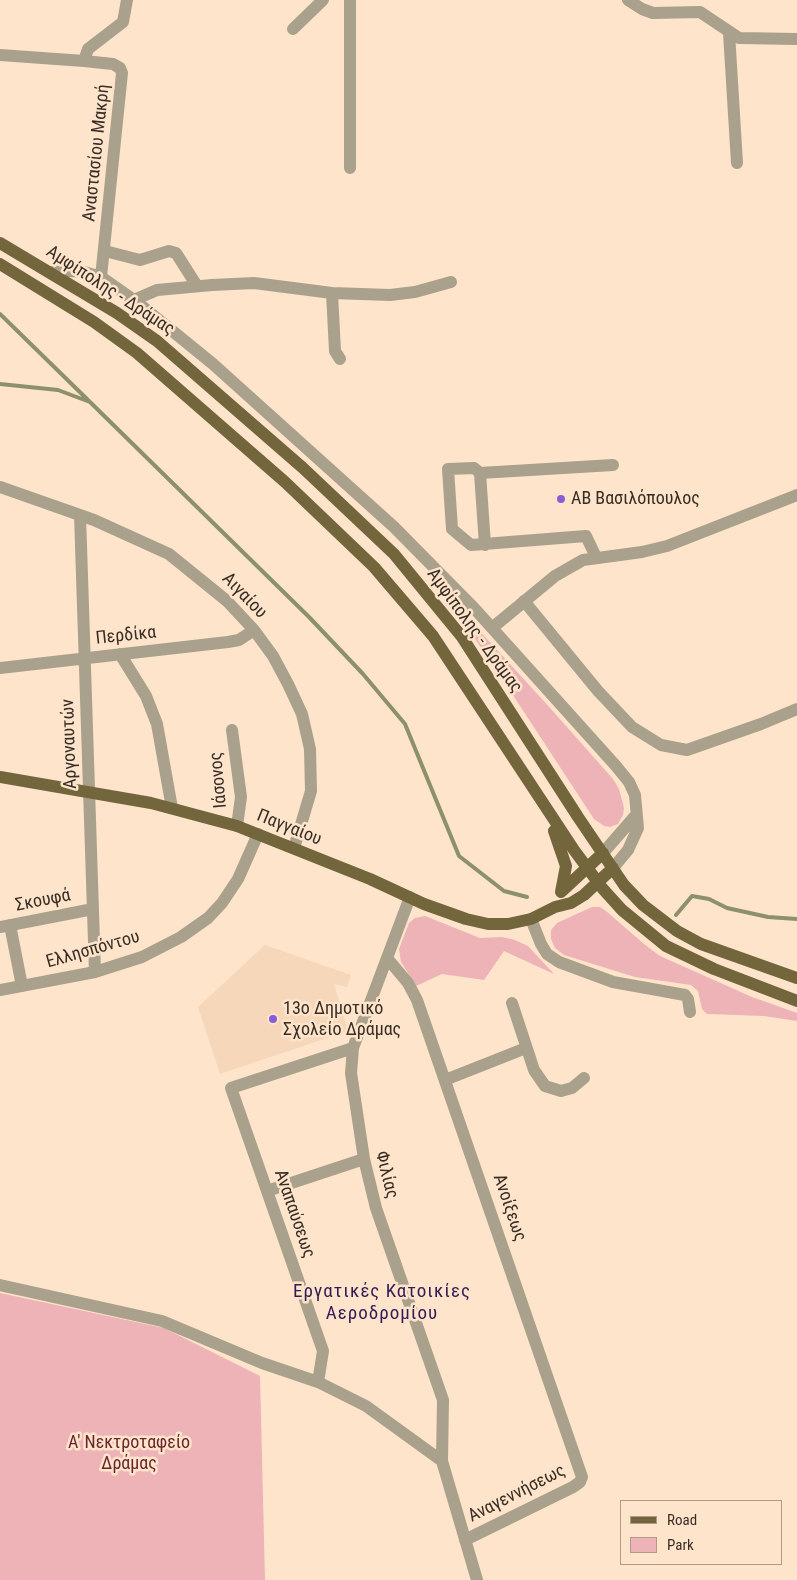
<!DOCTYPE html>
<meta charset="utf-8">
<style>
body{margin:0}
#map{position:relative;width:797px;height:1580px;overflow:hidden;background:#fee4cb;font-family:"Roboto Condensed",sans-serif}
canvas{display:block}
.legend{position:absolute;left:620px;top:1500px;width:162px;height:65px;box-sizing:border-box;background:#fee4cb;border:1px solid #ae9b88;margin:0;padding:6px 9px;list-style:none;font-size:15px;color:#372d24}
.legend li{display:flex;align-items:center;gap:10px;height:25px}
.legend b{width:25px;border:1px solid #ae9b88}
</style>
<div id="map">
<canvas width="797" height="1580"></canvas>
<ul class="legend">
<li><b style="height:6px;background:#73663c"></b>Road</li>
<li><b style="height:14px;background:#edb3b7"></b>Park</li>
</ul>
</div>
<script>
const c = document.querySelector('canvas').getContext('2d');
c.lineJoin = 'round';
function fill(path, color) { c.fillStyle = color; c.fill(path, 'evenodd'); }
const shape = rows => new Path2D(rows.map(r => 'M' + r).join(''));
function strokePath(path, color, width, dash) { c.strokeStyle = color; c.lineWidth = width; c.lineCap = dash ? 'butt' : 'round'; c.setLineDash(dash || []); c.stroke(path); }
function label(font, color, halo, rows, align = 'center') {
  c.font = font + ' "Roboto Condensed",sans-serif'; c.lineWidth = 5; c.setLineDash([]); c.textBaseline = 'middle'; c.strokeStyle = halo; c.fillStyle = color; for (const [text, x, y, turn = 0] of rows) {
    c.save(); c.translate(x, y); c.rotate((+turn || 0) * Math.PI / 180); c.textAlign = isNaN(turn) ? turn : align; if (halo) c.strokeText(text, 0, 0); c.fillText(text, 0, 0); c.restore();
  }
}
fill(shape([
 [265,945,351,975,347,987,334,984,348,1031,220,1074,198,1007]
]), '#f6d7b9');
fill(shape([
 [440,590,444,592,551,709,613,779,619,789,624,808,623,815,618,824,610,827,604,826,594,819,488,657],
 [592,907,600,907,606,911,644,944,660,956,752,997,797,1013,797,1021,764,1016,707,1014,702,1009,698,991,691,985,635,977,564,955,555,948,551,939,551,930,557,923],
 [425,916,480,938,502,937,515,940,528,946,554,974,504,951,484,980,442,974,416,986,401,962,399,949,409,923,415,918],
 [0,1293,164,1328,260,1376,265,1580,0,1580]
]), '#edb3b7');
strokePath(shape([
 [0,314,89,401],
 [0,384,58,390,90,402,309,617,363,674,405,724,459,856,504,891,527,897],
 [676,915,692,896,709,899,727,908,768,917,797,919]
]), '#8c9169', 4);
strokePath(shape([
 [628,0,642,9,653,13,700,12,739,38,797,39],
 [293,29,323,0],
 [729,33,737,163],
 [0,55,84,61],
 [350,168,350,0],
 [105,251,140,260,169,251,176,253,197,286],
 [50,272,81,271,101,277,122,73,120,68,113,64,84,61,88,49,123,22,127,0],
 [101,277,138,303,213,364,394,527,474,608,616,766,629,782,635,795,638,828,628,850,613,868],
 [332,293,335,351,340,359],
 [134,300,157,290,212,285,254,283,332,293,390,295,415,292,451,282],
 [480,473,485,545],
 [0,487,94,520,169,554,227,601,254,630,273,656,288,684,302,714,310,749,311,791,294,848],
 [80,515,95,972],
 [596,557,586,536,471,545,452,529,448,469,474,468,480,473,613,465],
 [524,601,598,691,632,727,661,745,687,750,761,724,797,709],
 [492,628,555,576,583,560,642,552,667,546,797,495],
 [120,654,146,696,157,724,172,808],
 [0,668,228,642,239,640,254,630],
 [232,730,241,797,237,826],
 [603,853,636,815],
 [410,897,353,1048,351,1073,364,1159,376,1208,443,1400,442,1461],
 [531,919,541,944,547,954,559,962,613,982,685,995,688,999,690,1012],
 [10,925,22,986],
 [0,927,93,909],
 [387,958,408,983,417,1000,582,1477,580,1482,573,1487,465,1540],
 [0,990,95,972,142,957,181,937,208,918,222,903,238,879,258,834],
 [512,1003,534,1070,545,1086,561,1091,572,1088,584,1078],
 [445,1080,526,1048],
 [267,1191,364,1159],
 [0,1285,162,1321,262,1363,318,1382,366,1406,442,1461,477,1580],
 [318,1382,323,1351,231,1088,353,1048]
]), '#a9a18b', 12);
strokePath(shape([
 [0,243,117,313,157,341,303,468,394,554,462,637,578,817,624,885,643,905,677,931,701,944,797,978],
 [0,264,94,322,137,353,285,482,374,567,433,636,574,850,603,889,622,910,666,946,714,969,797,1001],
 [0,777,151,803,237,826,370,879,424,904,466,919,488,924,508,924,531,919,555,907,571,903,584,895,613,868],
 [554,831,566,866,561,892],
 [562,891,603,853]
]), '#73663c', 12);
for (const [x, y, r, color] of [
 [561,499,5,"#885dd6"],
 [273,1019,5,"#885dd6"]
]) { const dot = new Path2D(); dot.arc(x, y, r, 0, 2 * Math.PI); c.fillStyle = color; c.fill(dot); strokePath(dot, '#fee4cb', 2); }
label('18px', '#372d24', '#fee4cb', [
 ["Αναστασίου Μακρή",97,153,-84],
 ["Αμφίπολης - Δράμας",110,291,33],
 ["Αιγαίου",244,596,46],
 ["Αμφίπολης - Δράμας",474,631,54],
 ["Περδίκα",126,636,-6],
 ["Αργοναυτών",70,744,-92],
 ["Ιάσονος",219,780,-95],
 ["Παγγαίου",289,828,22],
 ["Σκουφά",43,901,-11],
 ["Ελλησπόντου",93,950,-16],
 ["Φιλίας",386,1175,76],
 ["Ανοίξεως",509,1208,71],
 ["Αναπαύσεως",294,1214,71],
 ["Αναγεννήσεως",517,1494,-27]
]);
label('18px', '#372d24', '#fee4cb', [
 ["ΑΒ Βασιλόπουλος",571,499],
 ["13ο Δημοτικό",283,1009],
 ["Σχολείο Δράμας",283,1030]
], 'left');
label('18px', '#6b242f', '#fee4cb', [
 ["Α' Νεκτροταφείο",129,1443],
 ["Δράμας",129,1464]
]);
c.letterSpacing = '1px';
label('19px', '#311b55', '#fee4cb', [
 ["Εργατικές Κατοικίες",382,1292],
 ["Αεροδρομίου",382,1314]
]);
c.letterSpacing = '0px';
</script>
